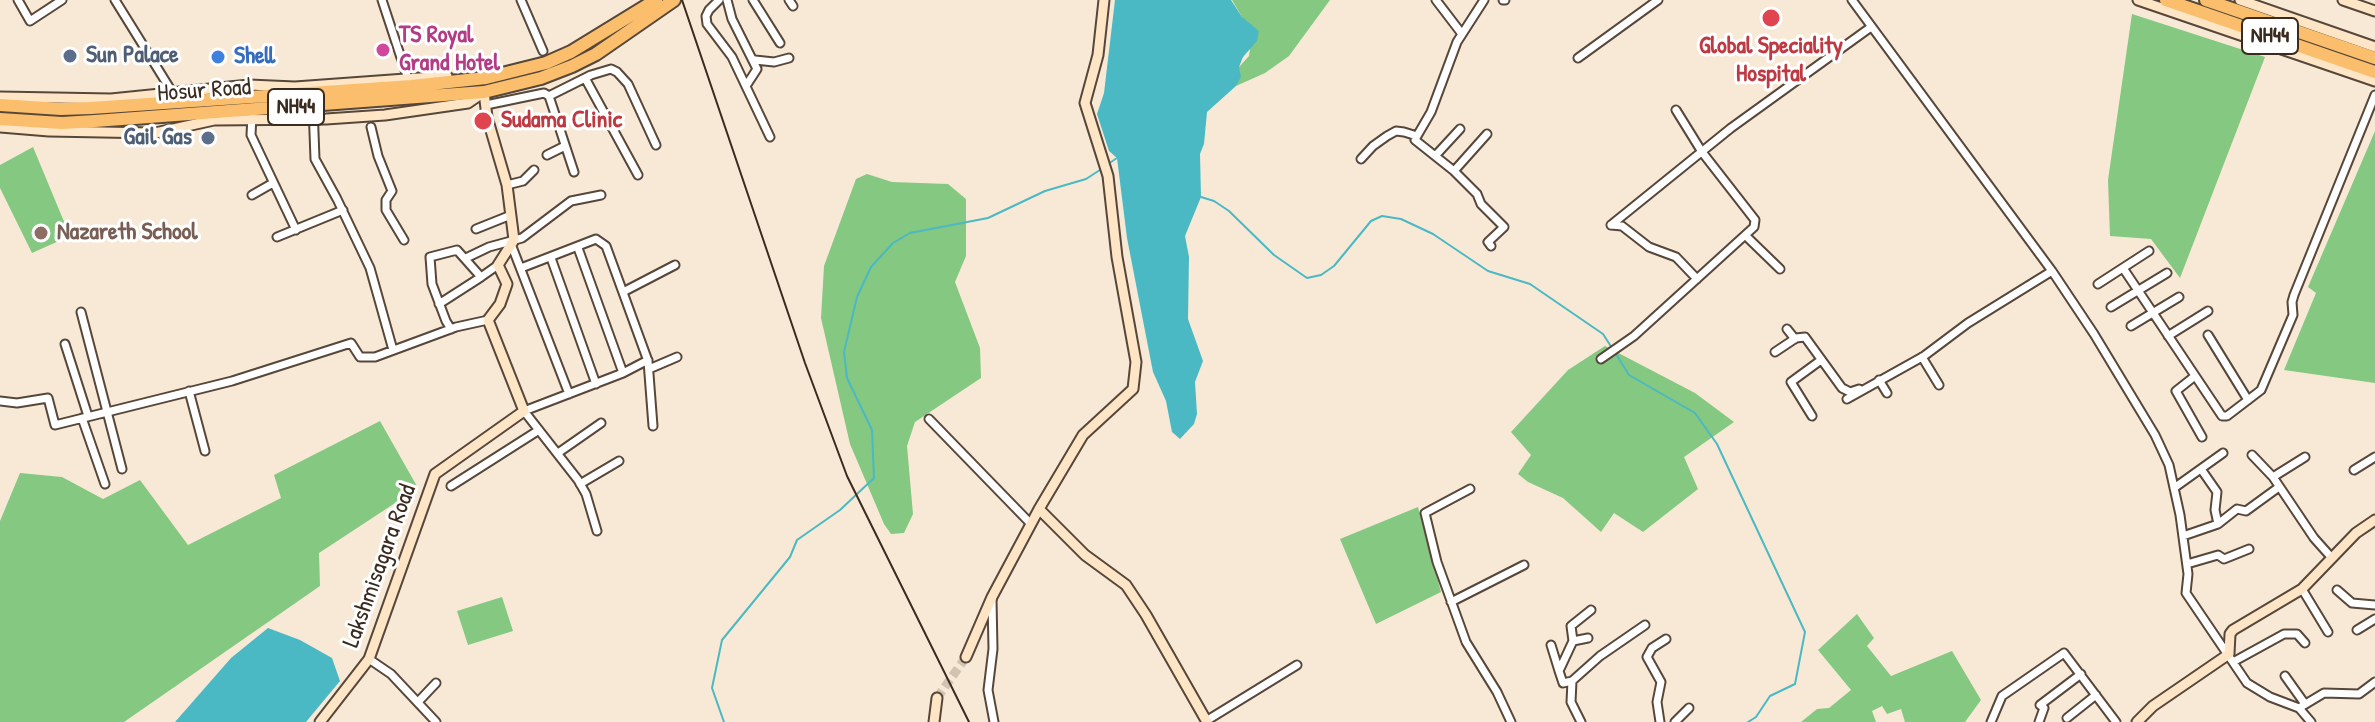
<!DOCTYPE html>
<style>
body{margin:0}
canvas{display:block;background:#f7e9d6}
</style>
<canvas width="2375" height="722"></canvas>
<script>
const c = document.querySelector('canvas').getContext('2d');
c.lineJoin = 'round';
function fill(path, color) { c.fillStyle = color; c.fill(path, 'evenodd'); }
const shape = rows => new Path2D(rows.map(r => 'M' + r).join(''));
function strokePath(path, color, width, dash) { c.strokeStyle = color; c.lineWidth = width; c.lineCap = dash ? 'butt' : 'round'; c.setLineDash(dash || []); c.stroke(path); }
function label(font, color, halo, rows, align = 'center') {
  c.font = font + ' "Patrick Hand",sans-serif'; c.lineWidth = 6; c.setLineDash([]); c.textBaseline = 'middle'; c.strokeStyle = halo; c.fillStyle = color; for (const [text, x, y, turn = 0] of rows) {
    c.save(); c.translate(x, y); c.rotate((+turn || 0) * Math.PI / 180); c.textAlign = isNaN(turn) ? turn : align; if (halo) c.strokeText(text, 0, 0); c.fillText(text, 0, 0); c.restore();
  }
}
fill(shape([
 [1232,0,1330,0,1289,56,1265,73,1236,86,1239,67,1249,56,1250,49,1242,17],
 [2132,14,2265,57,2180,278,2151,239,2110,236,2108,180],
 [2375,131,2375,383,2284,370,2316,293,2308,287],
 [33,147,70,236,32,253,0,188,0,165],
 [867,174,892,182,948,184,966,199,966,256,955,282,980,348,981,378,915,422,907,446,913,514,904,533,891,534,884,524,850,444,821,318,824,266,856,179],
 [1605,346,1695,393,1734,422,1684,457,1698,489,1643,532,1614,513,1601,532,1563,498,1528,482,1518,474,1531,455,1511,432,1568,370],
 [380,421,418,488,319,553,320,586,124,722,0,722,0,521,20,473,62,477,103,499,140,480,188,545,281,498,274,475],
 [1418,507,1441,592,1376,624,1340,539],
 [502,597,513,631,468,645,457,611],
 [1857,614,1874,638,1867,646,1891,676,1952,651,1981,700,1965,722,1905,722,1901,709,1887,714,1882,706,1872,711,1876,722,1801,722,1817,709,1829,708,1851,690,1818,650]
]), '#85c881');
fill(shape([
 [1115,0,1231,0,1242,17,1259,31,1257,41,1243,57,1239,67,1241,77,1236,86,1207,112,1204,144,1200,154,1201,197,1185,236,1189,257,1188,319,1203,361,1195,382,1197,414,1194,424,1180,439,1172,432,1166,401,1153,372,1127,238,1117,158,1109,151,1097,114,1104,93],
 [268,628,300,640,332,658,340,681,306,722,175,722,231,658]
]), '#4bb9c3');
strokePath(shape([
 [1108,164,1117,158],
 [1201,197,1214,201,1229,211,1274,255,1307,278,1321,275,1334,266,1371,221,1382,216,1401,219,1433,234,1488,271,1530,284,1603,334,1612,348],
 [1616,354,1629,375,1695,413,1717,444,1805,632,1795,684,1770,696,1756,717,1748,722],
 [724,722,712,688,722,640,790,557,797,540,840,510,874,478,872,430,847,378,844,352,857,297,871,267,893,243,910,233,988,218,1045,191,1086,179,1103,168]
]), '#4bb9c3', 2);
strokePath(shape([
 [937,698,966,657]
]), '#d1c3b1', 9, [9, 4.5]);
const street = shape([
 [18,0,30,21,62,0],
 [115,0,174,95],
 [382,0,408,79],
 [521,0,543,51],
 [719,0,709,10,706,16,707,24,732,57,770,137],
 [727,0,732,19,757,69,746,86],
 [753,0,780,43],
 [789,0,793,6],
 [1436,0,1462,34],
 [1503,0,1505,0],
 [1852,0,2052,271,2094,334,2155,435,2169,465,2180,515,2188,574,2186,593,2247,683,2270,697,2299,708,2311,722],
 [1578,58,1658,0],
 [755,60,774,62,789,58],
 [585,78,638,175],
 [549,96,591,75,611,69,617,72,628,84,656,145],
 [486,105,544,93,549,96,574,172],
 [313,106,315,159,337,199,370,268,393,350],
 [252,116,251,135,296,230],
 [371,127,378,156,392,191,386,200,386,210,404,240],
 [1417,136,1431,112,1457,42,1484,0],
 [547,155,565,146],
 [1436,155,1460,129],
 [1361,159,1373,146,1387,136,1396,131,1404,132,1417,136,1415,140,1454,171,1487,134],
 [1454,171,1477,194,1481,204,1504,227,1488,242,1491,246],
 [507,185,523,181,534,170],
 [252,195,273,183],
 [1611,225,1731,128,1871,27],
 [1611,225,1622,226,1649,247,1676,257,1697,279],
 [476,229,511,215],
 [277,237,343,210],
 [1747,237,1780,269],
 [511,244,569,394],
 [578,248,623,373],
 [466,258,489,247,522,238,571,201,601,195],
 [551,258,596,384],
 [521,268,596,239,606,246,648,361,653,426],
 [2123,268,2222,416,2227,416,2261,390,2293,315,2292,302,2294,295,2375,95],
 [2098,284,2149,251],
 [623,292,675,265],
 [439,304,481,277],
 [2111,307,2167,273],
 [81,312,122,469],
 [2131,326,2179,297],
 [451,329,446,321,432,284,430,257,457,250,481,277,498,265],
 [1787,329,1795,339],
 [2208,335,2248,400],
 [2168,336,2208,311],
 [65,344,88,416],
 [1775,352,1796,338,1805,337,1842,388,1850,392,1859,389],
 [1922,357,1939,385],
 [1601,359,1634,336,1754,227,1755,220,1702,152,1676,110],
 [649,369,677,357],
 [2195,376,2176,391,2202,437],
 [1879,380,1887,393],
 [189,391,205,451],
 [1847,399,1924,356,1968,323,2052,271],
 [0,401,17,403,48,398,55,425,232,381,351,343,360,357,375,357,456,327,488,320],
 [1812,416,1791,382,1821,360],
 [82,418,105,484],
 [929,419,1031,524],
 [558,453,601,423],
 [2252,455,2273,477,2314,538,2331,557],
 [2201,469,2217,492,2215,510,2218,524],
 [2354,470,2375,457],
 [2273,477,2305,457],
 [580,484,619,461],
 [451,486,539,430],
 [2174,488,2223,453],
 [1470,489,1425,513,1437,562,1466,642,1497,692,1511,722],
 [597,531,586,494,578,480,524,411,623,373,648,360],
 [2183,536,2218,524,2237,509,2246,511,2279,487],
 [2187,564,2218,555,2224,559,2249,549],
 [2302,589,2328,632],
 [2337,590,2352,603,2375,605],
 [992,599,993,649,988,690,994,722],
 [1451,602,1524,565],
 [2357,630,2375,619],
 [1573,641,1588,638],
 [1551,645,1559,671],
 [369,659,391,674,436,722],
 [2233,662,2284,634,2297,634,2305,643],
 [2285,676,2305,704],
 [1572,681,1563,683,1559,671,1573,641,1571,626,1591,610],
 [418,702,436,683],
 [2299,708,2324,693,2359,694,2375,682],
 [2067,718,2096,695],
 [1206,721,1297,665],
 [1581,722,1571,702,1572,681,1600,656,1645,625],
 [1660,722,1657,702,1661,682,1647,657,1652,648,1666,639],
 [1675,722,1689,708],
 [1991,722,2002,696,2064,653,2116,722],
 [2039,722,2044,708,2040,705,2081,674]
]);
const secondary = shape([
 [2138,0,2375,81],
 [2240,0,2375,47],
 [2343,0,2375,11],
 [0,97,111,99,249,85,295,87,447,76],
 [0,127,49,131,155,133,214,120,326,119,385,115,468,103,484,92,487,117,507,185,514,240,498,265,507,284,500,304,488,320,524,411,435,474,369,659,320,722],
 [1039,509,1085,555,1126,585,1146,615,1207,722],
 [966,657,992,597,1039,509,1083,435,1133,389,1136,362,1117,257,1108,176,1085,103,1098,55,1104,0],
 [934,722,937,698],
 [2137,722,2153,706,2229,654,2230,634,2233,630,2302,589,2356,533,2375,520]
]);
const highway = shape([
 [2166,0,2375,72],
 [2206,0,2375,58],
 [0,105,61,109,91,108,412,86,486,78,546,63,571,52,656,0],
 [0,119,62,123,95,121,484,92,541,78,572,66,596,54,674,0]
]);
strokePath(street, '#57473a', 11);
strokePath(secondary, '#57473a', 13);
strokePath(highway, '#57473a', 16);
strokePath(street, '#fff', 7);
strokePath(secondary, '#fde5c5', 9);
strokePath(highway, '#fabe6d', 12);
strokePath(shape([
 [682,0,805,363,847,476,969,722]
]), '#3b2a1e', 2);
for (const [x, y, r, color] of [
 [1771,18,10,"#e0444e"],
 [383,50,8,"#d1479c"],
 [70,56,8,"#5c6f8a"],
 [218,57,8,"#3f7fe0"],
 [483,121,10,"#e0444e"],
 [208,138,8,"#5c6f8a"],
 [41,233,8,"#8d6e63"]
]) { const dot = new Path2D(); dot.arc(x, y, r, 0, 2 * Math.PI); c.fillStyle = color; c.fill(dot); strokePath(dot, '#fff', 3); }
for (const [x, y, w] of [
 [2270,36,56],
 [296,107,56]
]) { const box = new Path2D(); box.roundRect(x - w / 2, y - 18, w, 36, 6); c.fillStyle = '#fff'; c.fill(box); strokePath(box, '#3b2a1e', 2); }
label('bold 22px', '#3b2a1e', null, [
 ["NH44",2270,36],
 ["NH44",296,107]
]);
label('bold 24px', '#b23c85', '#fff', [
 ["TS Royal",399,36],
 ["Grand Hotel",399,64]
], 'left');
label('bold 24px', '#be3a42', '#fff', [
 ["Global Speciality",1771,47],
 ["Hospital",1771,75],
 ["Sudama Clinic",501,121,"left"]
]);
label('bold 24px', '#4e5e75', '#fff', [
 ["Sun Palace",86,56],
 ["Gail Gas",192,138,"right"]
], 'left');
label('bold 24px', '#366cbe', '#fff', [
 ["Shell",234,57]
], 'left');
label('24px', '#3b2a1e', '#fff', [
 ["Hosur Road",204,91,-4],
 ["Lakshmisagara Road",380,566,-70]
]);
label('bold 24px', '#785e54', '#fff', [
 ["Nazareth School",57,233]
], 'left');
</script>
